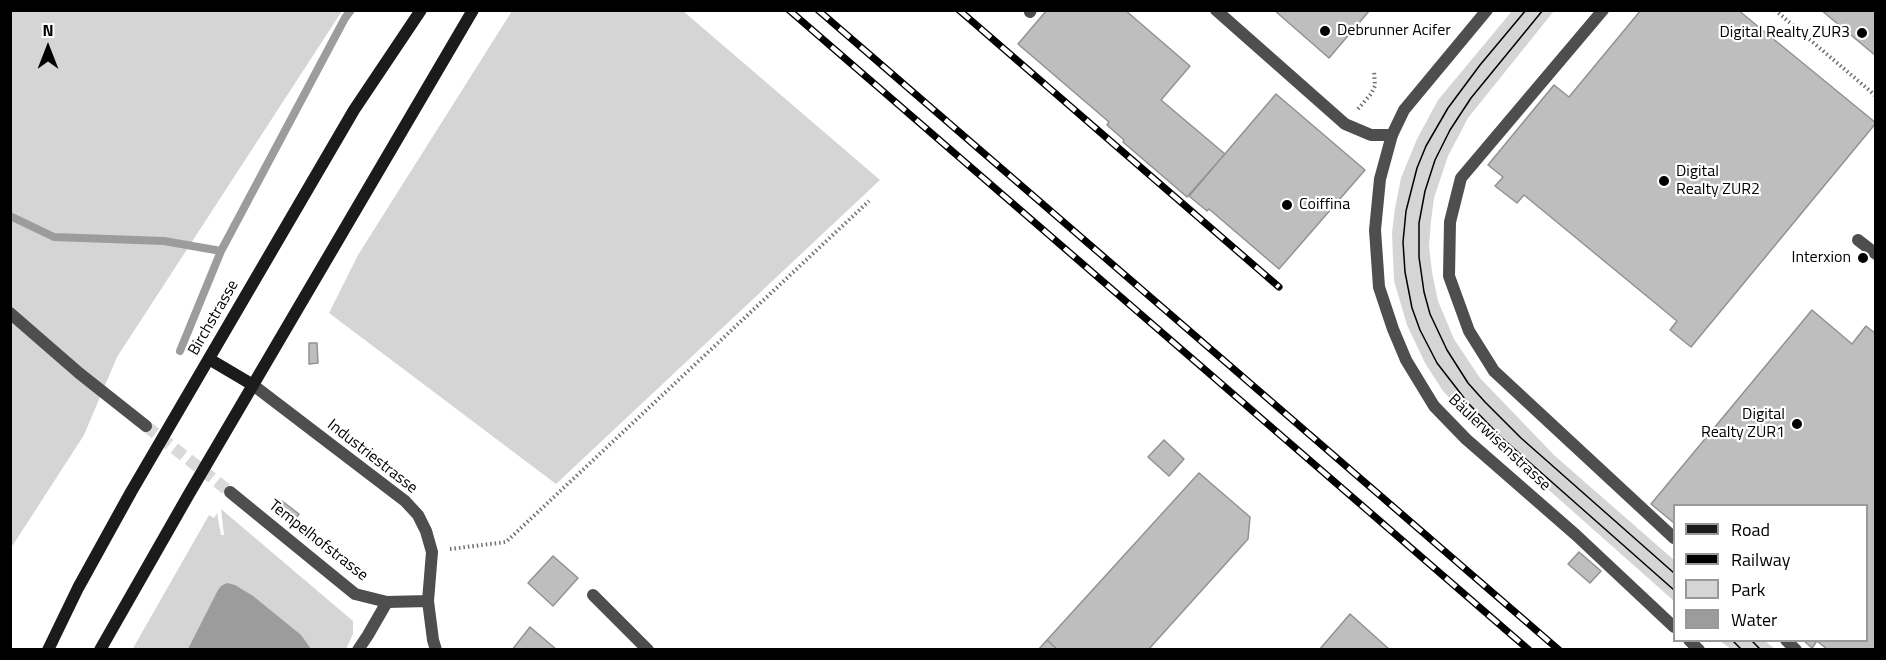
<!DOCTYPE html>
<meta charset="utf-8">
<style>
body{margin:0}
#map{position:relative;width:1886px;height:660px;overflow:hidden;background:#fff;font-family:"Titillium Web",sans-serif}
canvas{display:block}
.frame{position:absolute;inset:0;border:12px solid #000;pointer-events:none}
.legend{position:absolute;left:1673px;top:504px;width:195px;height:138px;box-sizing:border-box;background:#fff;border:2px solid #999;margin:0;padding:8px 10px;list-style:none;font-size:18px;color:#000}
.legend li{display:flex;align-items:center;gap:12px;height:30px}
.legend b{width:30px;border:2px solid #999}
.north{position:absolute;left:18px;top:18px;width:60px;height:60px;-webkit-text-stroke:4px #fff;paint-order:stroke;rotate:0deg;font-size:16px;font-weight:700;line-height:24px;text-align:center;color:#000}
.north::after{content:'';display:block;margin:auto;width:21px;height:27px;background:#000;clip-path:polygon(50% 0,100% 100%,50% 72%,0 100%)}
</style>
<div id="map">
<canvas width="1886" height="660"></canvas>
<div class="frame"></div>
<ul class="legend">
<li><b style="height:8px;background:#1b1b1b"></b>Road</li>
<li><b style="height:8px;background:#000"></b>Railway</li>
<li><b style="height:16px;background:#d5d5d5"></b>Park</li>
<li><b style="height:16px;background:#9c9c9c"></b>Water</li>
</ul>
<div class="north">N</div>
</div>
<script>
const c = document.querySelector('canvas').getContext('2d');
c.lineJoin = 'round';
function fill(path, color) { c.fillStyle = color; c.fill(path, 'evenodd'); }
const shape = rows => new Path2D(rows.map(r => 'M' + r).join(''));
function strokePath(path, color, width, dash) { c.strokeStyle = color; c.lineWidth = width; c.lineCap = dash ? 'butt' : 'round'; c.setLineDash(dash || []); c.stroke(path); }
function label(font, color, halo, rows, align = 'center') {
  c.font = font + ' "Titillium Web",sans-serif'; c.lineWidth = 4.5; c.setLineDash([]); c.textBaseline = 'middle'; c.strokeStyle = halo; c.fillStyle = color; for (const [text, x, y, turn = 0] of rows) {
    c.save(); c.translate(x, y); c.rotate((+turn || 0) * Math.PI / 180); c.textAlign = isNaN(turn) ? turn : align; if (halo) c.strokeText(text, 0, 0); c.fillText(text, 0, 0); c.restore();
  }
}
fill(shape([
 [11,11,342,11,117,357,84,435,11,548],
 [512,11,683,11,880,180,556,484,329,313,358,255],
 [1512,11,1554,11,1468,118,1448,156,1434,198,1431,221,1429,246,1432,272,1438,301,1454,339,1480,378,1555,456,1674,560,1674,601,1471,421,1443,391,1425,363,1407,325,1394,281,1392,233,1395,208,1401,178,1417,139,1438,100],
 [221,509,353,621,353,634,346,649,132,650,209,515,214,518,217,513,221,535,224,535],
 [1720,641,1765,641,1775,649,1731,649]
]), '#d5d5d5');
fill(shape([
 [227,583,235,585,253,596,301,635,311,649,188,649,218,590,221,586]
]), '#9c9c9c');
strokePath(shape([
 [10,216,54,237,164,241,221,251],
 [180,351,221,251,345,18,351,10]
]), '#9c9c9c', 8);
const building = shape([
 [1047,10,1125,10,1190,66,1161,100,1225,154,1187,197,1123,142,1124,140,1107,125,1109,122,1018,44,1047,10],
 [1274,10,1370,10,1329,58,1274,10],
 [1641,10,1738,10,1876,123,1691,347,1670,330,1677,321,1524,195,1517,203,1495,186,1503,177,1488,165,1554,85,1569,97,1641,10],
 [1821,10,1876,10,1876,56,1821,10],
 [1276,94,1365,170,1279,269,1209,209,1207,211,1189,196,1276,94],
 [1812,310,1852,344,1866,326,1876,334,1876,650,1828,650,1817,641,1812,648,1803,640,1866,640,1866,506,1674,506,1674,523,1651,504,1812,310],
 [309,343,317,343,318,363,309,364,309,343],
 [1164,440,1184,459,1169,476,1148,457,1164,440],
 [1199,473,1250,517,1248,539,1148,650,1058,650,1047,640,1199,473],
 [282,501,299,514,294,521,277,507,282,501],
 [1579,552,1601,571,1590,583,1568,564,1579,552],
 [553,556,578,578,553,606,528,583,553,556],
 [1350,614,1390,650,1319,650,1350,614],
 [530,627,557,650,512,650,530,627],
 [1047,640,1058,650,1038,650,1047,640]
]);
fill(building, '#bebebe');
strokePath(building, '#929292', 1.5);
strokePath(shape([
 [146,426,230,492]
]), '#d9d9d9', 12, [12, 6]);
strokePath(shape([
 [1775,10,1876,96],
 [1358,109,1371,94,1375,86,1374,71],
 [450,549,506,542,869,201]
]), '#707070', 4, [1.5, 3]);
strokePath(shape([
 [1216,10,1345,124,1371,135,1392,135,1380,179,1375,230,1379,287,1393,329,1406,360,1434,406,1466,439,1576,535,1674,627],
 [1603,10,1461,178,1450,222,1449,276,1469,331,1494,371,1674,538],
 [1030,12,1031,10],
 [1858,240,1876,254],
 [593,595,648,650],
 [1689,640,1699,650],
 [1786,640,1796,650],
 [358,650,368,635,387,602]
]), '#4e4e4e', 12);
strokePath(shape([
 [1392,135,1404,110,1487,10],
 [10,313,79,373,146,426],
 [253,385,405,501,418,515,426,531,432,552,428,601,433,640,436,650],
 [230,492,355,594,387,602,428,601]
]), '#4e4e4e', 12);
strokePath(shape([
 [209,359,253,385],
 [48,650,78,588,131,492,354,110,421,10],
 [100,650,189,494,473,10]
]), '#1b1b1b', 12);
strokePath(shape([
 [1526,10,1480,65,1448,108,1426,146,1417,168,1406,211,1403,242,1405,272,1412,308,1420,330,1437,363,1468,403,1502,438,1674,590],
 [1543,10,1471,98,1450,130,1435,160,1425,191,1419,223,1419,257,1424,292,1430,314,1447,350,1468,383,1485,402,1521,438,1674,573],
 [1732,640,1742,650],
 [1751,640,1761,650]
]), '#000', 1.5);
const rail = shape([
 [789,10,1529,650],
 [818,10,1559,650],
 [959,10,1279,287]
]);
strokePath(rail, '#000', 7);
strokePath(rail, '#fff', 4.5, [14]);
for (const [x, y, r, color] of [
 [1325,31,6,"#000"],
 [1862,33,6,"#000"],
 [1664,181,6,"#000"],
 [1287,205,6,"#000"],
 [1863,258,6,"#000"],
 [1797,424,6,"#000"]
]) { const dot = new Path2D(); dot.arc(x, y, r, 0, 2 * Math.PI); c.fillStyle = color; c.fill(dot); strokePath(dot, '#fff', 2); }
label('16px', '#000', '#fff', [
 ["Debrunner Acifer",1337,31],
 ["Digital Realty ZUR3",1850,33,"right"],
 ["Digital",1676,172],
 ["Realty ZUR2",1676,190],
 ["Coiffina",1299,205],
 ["Interxion",1851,258,"right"],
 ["Digital",1785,415,"right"],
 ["Realty ZUR1",1785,433,"right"]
], 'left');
label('16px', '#000', '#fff', [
 ["Birchstrasse",214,318,-60],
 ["Bäulerwisenstrasse",1499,443,43],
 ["Industriestrasse",372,457,38],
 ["Tempelhofstrasse",318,541,38]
]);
</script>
